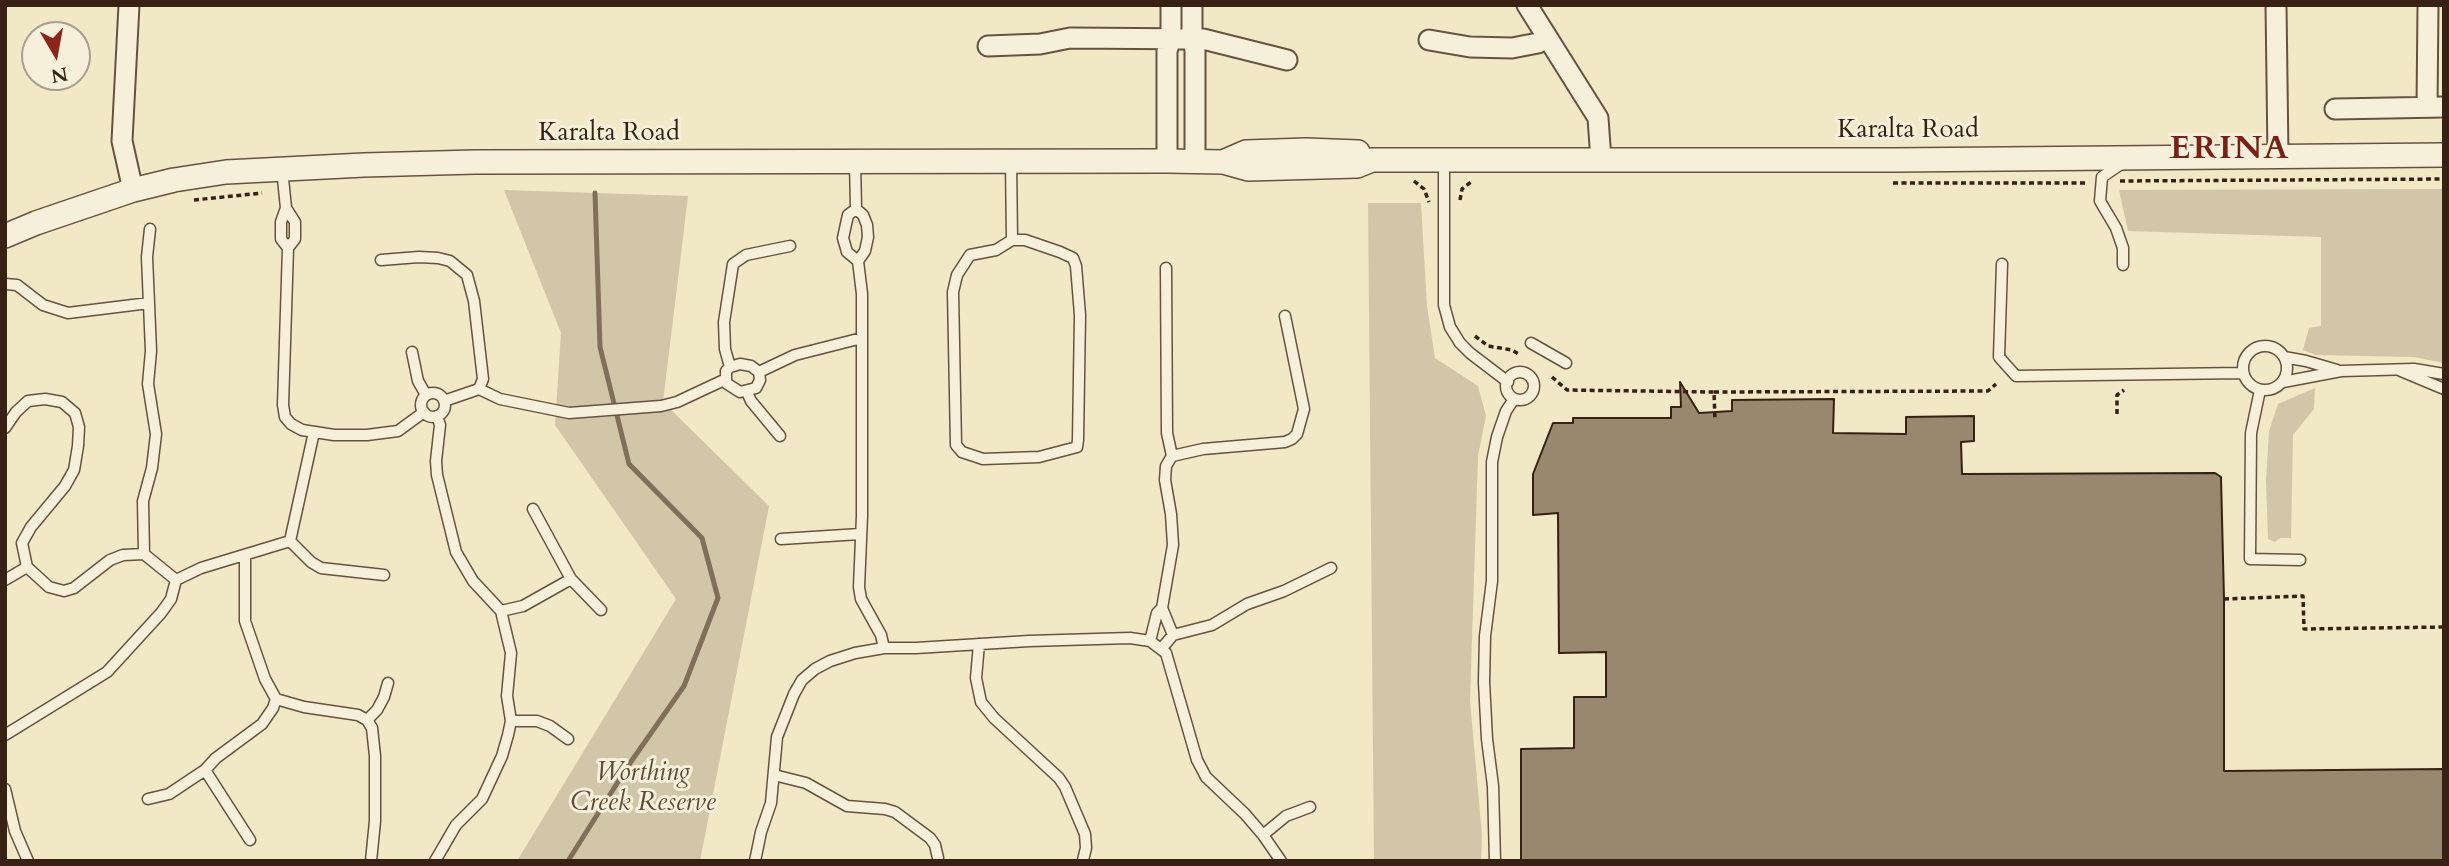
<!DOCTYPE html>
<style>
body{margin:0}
#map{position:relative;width:2449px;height:866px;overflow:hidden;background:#f1e8c6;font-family:Cardo,serif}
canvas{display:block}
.frame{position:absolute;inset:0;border:7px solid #372112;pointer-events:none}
.north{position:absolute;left:21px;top:21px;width:70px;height:70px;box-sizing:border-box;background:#f6f0da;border:2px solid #aa9d8a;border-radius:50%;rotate:170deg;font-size:19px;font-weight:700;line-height:28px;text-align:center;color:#372112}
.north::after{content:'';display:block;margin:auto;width:24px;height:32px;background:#8f2418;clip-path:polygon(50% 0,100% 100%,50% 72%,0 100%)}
</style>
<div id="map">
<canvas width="2449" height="866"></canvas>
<div class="frame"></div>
<div class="north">N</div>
</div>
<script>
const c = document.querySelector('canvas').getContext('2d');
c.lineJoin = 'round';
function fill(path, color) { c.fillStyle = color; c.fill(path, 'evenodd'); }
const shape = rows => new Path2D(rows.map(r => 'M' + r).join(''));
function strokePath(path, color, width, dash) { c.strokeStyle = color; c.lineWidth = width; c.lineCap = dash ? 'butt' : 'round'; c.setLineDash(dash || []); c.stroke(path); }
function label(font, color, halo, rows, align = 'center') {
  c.font = font + ' Cardo,serif'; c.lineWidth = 6; c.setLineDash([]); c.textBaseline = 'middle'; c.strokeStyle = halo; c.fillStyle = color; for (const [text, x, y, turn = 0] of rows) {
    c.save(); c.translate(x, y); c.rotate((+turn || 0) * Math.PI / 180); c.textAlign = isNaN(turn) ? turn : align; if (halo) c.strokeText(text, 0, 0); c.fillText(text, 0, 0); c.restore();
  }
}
fill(shape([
 [2444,189,2444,363,2414,357,2316,355,2303,350,2309,328,2321,326,2321,237,2128,231,2119,190],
 [504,190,688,196,663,402,769,506,700,861,517,861,676,599,555,425,561,333],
 [1368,203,1421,203,1427,306,1435,358,1478,386,1486,416,1478,456,1470,701,1482,835,1481,861,1374,861],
 [2315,388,2314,409,2293,435,2291,538,2280,538,2275,542,2268,539,2266,481,2269,431,2278,404]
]), '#d1c6a7');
strokePath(shape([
 [568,861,628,766,684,686,718,598,702,538,629,464,600,347,595,193]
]), '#817059', 5);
const building = shape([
 [1680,382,1699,413,1732,411,1732,400,1834,399,1833,433,1906,434,1906,417,1974,416,1974,441,1961,442,1962,474,2215,473,2221,477,2224,599,2224,771,2444,769,2444,861,1521,861,1521,749,1574,748,1574,697,1606,697,1606,652,1559,653,1558,513,1533,515,1533,474,1553,423,1573,423,1573,418,1671,418,1671,407,1681,407,1680,382]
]);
fill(building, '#988870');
strokePath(building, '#372112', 2);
const service = shape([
 [855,161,856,209,863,215,867,225,868,237,865,251,858,261],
 [1011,161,1012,240],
 [1444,161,1444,305,1450,327,1460,343,1470,353,1508,382],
 [282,169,286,208,281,222,281,239,288,248],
 [286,208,295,222,295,239,288,248,283,405,285,417,291,424,302,430,334,435,367,435,398,431,424,412],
 [856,209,848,215,843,238,847,252,858,261,862,294,862,516,859,587,861,599,881,635,884,648],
 [1012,240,1025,240,1060,252,1073,258,1076,266,1080,315,1078,440,1077,447,1039,457,983,459,962,452,956,445,953,292,957,275,970,255,996,250,1012,240],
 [381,260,419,257,438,258,450,261,467,275,474,301,483,379,479,389,444,401],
 [2002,264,1999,357,2016,376,2243,373],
 [2123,265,2123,248,2116,228,2100,201,2102,177,2124,162],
 [1166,268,1167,433,1172,456],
 [5,284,17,285,43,305,68,313,149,303],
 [1531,343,1566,363],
 '2243 368a22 22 0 1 1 44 0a22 22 0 1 1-44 0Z',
 [412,352,418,381,426,395],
 [2284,357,2306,361,2337,370],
 [740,364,751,366,759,372,760,380,756,388,740,392,726,383,726,371,730,367,740,364],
 [730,367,725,349,724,322,733,264,746,255,790,246],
 [2401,371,2444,389],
 [759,372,795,355,862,338],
 '1506 386a14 14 0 1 1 28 0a14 14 0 1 1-28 0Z',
 [2283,382,2341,371,2414,369,2444,374],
 [479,389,500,399,569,413,661,406,677,402,724,380],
 [2260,390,2251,433,2250,559,2300,560],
 [747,392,751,401,780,436],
 '421 405a12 12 0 1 1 24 0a12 12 0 1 1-24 0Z',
 [437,416,440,425,436,461,437,475,456,552,473,581,501,611],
 [5,428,16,412,28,401,45,399,62,402,75,413,79,427,78,446,74,470,65,486,31,527,22,543,27,567,49,587,64,591,74,588,110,560,123,555,144,554,176,580,201,568,290,541],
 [533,509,571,579,601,610],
 [781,539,860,534],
 [290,541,314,432],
 [290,541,311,562,321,568,384,575],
 [144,554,143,501,152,468,156,434,148,384,151,351,147,257,150,229],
 [5,580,27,567],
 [1162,608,1173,635],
 [1150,641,1157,613,1162,608,1173,545,1171,514,1165,480,1166,466,1172,456,1203,449,1285,442,1292,439,1297,434,1304,409,1285,316],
 [979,644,976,678,981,702,994,718,1059,778,1065,787,1085,834,1086,848,1083,860],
 [1162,648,1173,635,1212,625,1247,604,1284,591,1331,568],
 [276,699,304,707,358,715,367,720,372,728,375,756,375,821,371,861],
 [367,720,377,710,384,697,388,683],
 [511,721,537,721,550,726,568,739],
 [5,735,107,672,161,613,171,599,176,580],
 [205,770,250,840],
 [774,775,806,783,847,806,885,809,895,812,930,838,935,845,938,858],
 [5,789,15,831,28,861],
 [148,799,169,794,205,770,216,758,262,724,273,708,276,699,265,679,245,621,245,555],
 [1263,835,1286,816,1310,807],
 [435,861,456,825,482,799,502,756,508,735,511,721,507,696,511,653,501,611,523,606,571,579],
 [755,861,761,832,771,803,777,737,794,694,802,680,815,669,830,661,855,653,884,648,916,648,1029,641,1130,638,1150,641,1166,653,1197,760,1206,777,1245,814,1263,835,1281,861],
 [1495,861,1493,786,1487,739,1484,682,1485,636,1492,581,1492,462,1497,437,1506,411,1514,399]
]);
const minor = shape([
 [129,5,122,141,133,190],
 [1192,5,1192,38,1195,50,1195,161],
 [1527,5,1598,118,1601,160],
 [2276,5,2278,156],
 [1429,40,1470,47,1512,48,1538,43,1546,38],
 [988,46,1040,44,1070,38,1203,39,1287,60],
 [2427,107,2428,5],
 [2335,109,2444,107],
 [1167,161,1167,51,1171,38,1171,5]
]);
const tertiary = shape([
 [1223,162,1246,152,1306,150,1358,152],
 [5,236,36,223,133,190,174,180,226,172,364,165,475,162,1167,161,1223,162,1248,169,1357,166,1372,160,1895,160,2444,155]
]);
strokePath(service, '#66533f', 13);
strokePath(minor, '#66533f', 23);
strokePath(tertiary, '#66533f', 26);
strokePath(shape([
 [1414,181,1424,189,1429,202],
 [2120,181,2444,179],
 [1893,183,2088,183],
 [194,200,262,193],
 [1460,200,1462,189,1471,182],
 [1475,336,1488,346,1512,350,1520,355],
 [1552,377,1567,390,1714,392,1715,420],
 [1714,392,1988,391,1996,384],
 [2117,414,2117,395,2124,390],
 [2224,599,2303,596,2304,629,2444,627]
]), '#372112', 3.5, [5, 3.5]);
strokePath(service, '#f6f0da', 10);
strokePath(minor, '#f6f0da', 19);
strokePath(tertiary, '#f6f0da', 23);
label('26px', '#372112', '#f6f0da', [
 ["Karalta Road",1908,131],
 ["Karalta Road",609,134]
]);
label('italic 26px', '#5e4a37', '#f6f0da', [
 ["Worthing",643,774],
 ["Creek Reserve",643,804]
]);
c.letterSpacing = '2px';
label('bold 33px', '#7a1f14', '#f6f0da', [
 ["ERINA",2230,150]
]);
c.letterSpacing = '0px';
</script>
